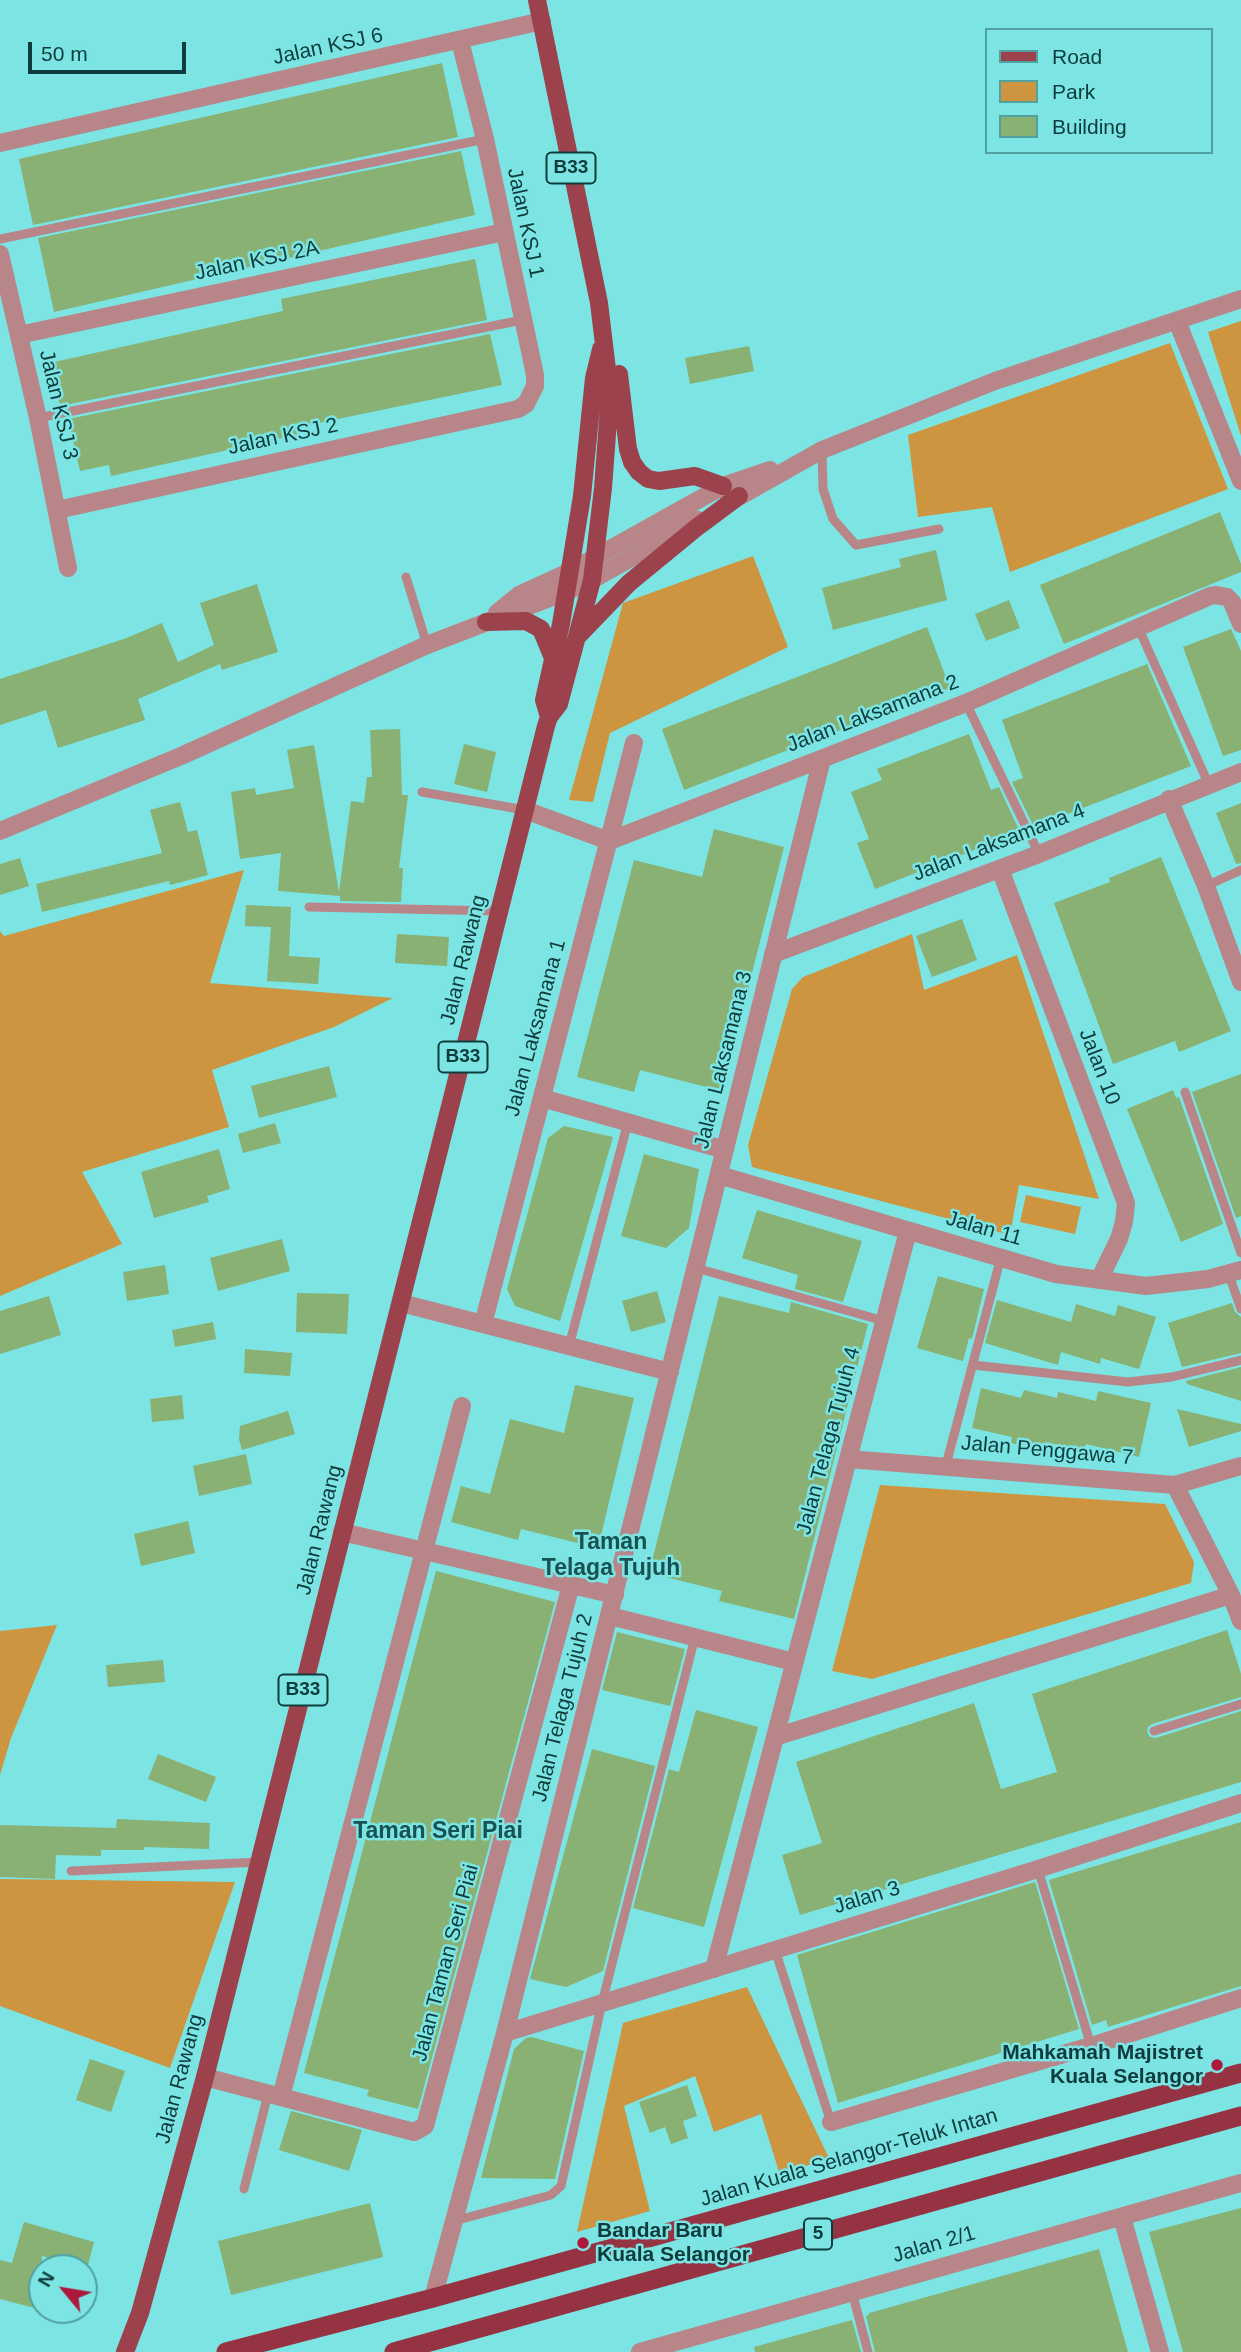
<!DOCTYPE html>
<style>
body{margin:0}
#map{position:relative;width:1241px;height:2352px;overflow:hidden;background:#7ce4e3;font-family:Helvetica,sans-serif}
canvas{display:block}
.legend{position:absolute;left:985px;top:28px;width:228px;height:126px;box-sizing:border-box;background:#7ce4e3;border:2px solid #50a1a0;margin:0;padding:9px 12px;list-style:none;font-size:21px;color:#0e3c3c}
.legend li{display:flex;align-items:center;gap:14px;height:35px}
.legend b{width:35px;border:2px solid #50a1a0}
.north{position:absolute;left:28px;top:2254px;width:70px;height:70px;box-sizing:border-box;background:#7ce4e3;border:2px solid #50a1a0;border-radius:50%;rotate:300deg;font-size:19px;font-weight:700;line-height:28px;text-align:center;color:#0e3c3c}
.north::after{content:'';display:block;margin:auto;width:24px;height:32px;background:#ad193d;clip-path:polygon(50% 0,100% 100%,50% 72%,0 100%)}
.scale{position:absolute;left:28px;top:42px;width:158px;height:32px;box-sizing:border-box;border:4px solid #0e3c3c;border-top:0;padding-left:9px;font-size:21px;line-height:24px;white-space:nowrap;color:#0e3c3c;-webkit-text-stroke:5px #7ce4e3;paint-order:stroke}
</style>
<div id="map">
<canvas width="1241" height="2352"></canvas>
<ul class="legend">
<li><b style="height:9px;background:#9c424c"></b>Road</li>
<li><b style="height:19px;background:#cd953f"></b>Park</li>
<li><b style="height:19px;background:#88b173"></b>Building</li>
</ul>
<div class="north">N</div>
<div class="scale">50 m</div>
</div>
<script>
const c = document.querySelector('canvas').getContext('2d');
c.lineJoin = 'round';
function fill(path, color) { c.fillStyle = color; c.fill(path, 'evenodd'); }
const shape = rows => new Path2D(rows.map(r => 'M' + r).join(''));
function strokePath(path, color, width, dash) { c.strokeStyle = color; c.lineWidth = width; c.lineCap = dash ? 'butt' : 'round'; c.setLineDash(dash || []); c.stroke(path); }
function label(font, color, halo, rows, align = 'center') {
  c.font = font + ' Helvetica,sans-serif'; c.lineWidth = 5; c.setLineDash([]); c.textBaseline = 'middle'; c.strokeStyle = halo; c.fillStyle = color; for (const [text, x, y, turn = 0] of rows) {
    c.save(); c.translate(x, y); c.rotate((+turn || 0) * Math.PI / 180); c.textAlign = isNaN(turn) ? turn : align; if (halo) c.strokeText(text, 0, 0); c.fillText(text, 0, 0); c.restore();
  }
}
fill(shape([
 [1241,321,1241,436,1208,332],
 [1170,343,1228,489,1010,572,992,507,918,517,908,435],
 [753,556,788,647,610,733,593,802,569,800,623,603],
 [244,870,210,983,393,998,334,1027,212,1070,229,1127,82,1172,122,1244,0,1296,0,931,4,936],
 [912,934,924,990,1017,955,1099,1199,1019,1185,1010,1235,752,1167,748,1145,792,989,803,977],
 [1026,1195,1081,1207,1075,1234,1020,1222],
 [880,1485,1165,1504,1194,1562,1191,1583,872,1679,832,1671],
 [57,1625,11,1738,0,1775,0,1631],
 [0,1879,235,1882,170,2068,0,2006],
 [747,1987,829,2158,780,2175,761,2114,714,2132,695,2076,624,2106,650,2211,577,2232,623,2023]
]), '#cd953f');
fill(shape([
 [442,63,458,137,33,225,19,159],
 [461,151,475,215,54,312,38,238],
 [475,259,487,320,60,406,50,363,283,311,281,299],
 [490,334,502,385,299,427,300,434,111,476,109,465,80,471,68,419],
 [749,346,754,371,690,384,685,358],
 [1220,512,1241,564,1241,572,1064,644,1040,585],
 [936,550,947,600,833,630,822,588,901,567,899,559],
 [257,584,278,652,222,670,220,664,138,699,145,720,58,748,46,710,0,725,0,679,124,639,162,623,178,662,214,645,200,603],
 [1009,600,1020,628,986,641,975,614],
 [927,627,950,688,684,790,662,729],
 [1231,629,1241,651,1241,750,1223,756,1183,647],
 [1147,664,1191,766,1034,827,1012,782,1023,778,1002,720],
 [400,729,402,795,408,795,399,868,403,868,401,902,340,901,340,896,278,891,281,853,240,859,231,792,255,788,256,795,294,788,287,750,314,745,339,892,351,801,364,803,367,777,372,777,370,730],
 [969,734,991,790,999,787,1020,832,875,889,857,843,869,839,851,792,882,780,877,769],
 [464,744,496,752,487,792,454,784],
 [180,802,188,832,197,830,208,875,170,885,169,881,42,912,36,884,162,853,150,810],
 [1241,803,1241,863,1236,864,1216,813],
 [714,829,784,847,722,1091,640,1070,634,1092,577,1077,634,860,702,877],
 [1161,857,1231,1031,1179,1052,1175,1041,1113,1064,1054,903,1110,882,1109,878],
 [20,858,29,886,0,895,0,864],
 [246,905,291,907,289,956,320,958,318,984,267,981,271,927,245,926],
 [962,919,977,960,932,977,916,936],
 [397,934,449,937,447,966,395,963],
 [329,1066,337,1097,259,1118,251,1086],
 [1241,1074,1241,1216,1236,1218,1192,1092],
 [1173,1090,1176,1098,1179,1097,1223,1224,1181,1242,1127,1109],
 [275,1123,281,1143,243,1153,238,1134],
 [564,1126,613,1137,560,1321,515,1306,507,1289,548,1138],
 [219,1149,230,1189,207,1196,209,1202,154,1218,141,1172],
 [644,1154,699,1169,689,1228,666,1248,621,1236],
 [757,1210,862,1241,843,1302,795,1289,798,1275,742,1258],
 [282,1239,290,1271,218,1291,210,1258],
 [165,1265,169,1294,127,1301,123,1272],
 [938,1276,984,1289,972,1339,969,1338,963,1361,917,1348],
 [657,1291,666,1322,631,1332,622,1301],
 [297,1293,349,1294,347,1334,296,1332],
 [49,1296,61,1335,0,1354,0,1311],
 [719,1296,789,1313,791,1302,868,1324,794,1619,719,1601,722,1591,649,1573],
 [997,1300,1071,1322,1076,1304,1115,1316,1118,1305,1156,1317,1139,1369,1101,1358,1100,1364,1061,1352,1058,1365,985,1343],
 [1232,1303,1235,1312,1241,1317,1241,1353,1182,1367,1168,1323],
 [213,1322,216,1339,175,1347,172,1330],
 [245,1349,292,1353,290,1376,244,1373],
 [1241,1367,1241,1401,1187,1384,1186,1381],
 [575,1385,634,1398,598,1548,521,1529,518,1540,451,1522,461,1486,490,1494,510,1419,564,1433],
 [981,1388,1021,1398,1024,1390,1057,1398,1058,1392,1096,1401,1098,1391,1151,1403,1139,1457,1086,1444,1084,1451,1046,1442,1044,1451,1011,1443,1012,1437,972,1428],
 [182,1395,184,1419,152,1422,150,1399],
 [1177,1409,1241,1424,1241,1431,1189,1447],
 [288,1411,295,1434,242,1450,239,1439,240,1426],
 [246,1454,252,1484,199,1496,193,1466],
 [188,1521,195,1553,141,1566,134,1534],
 [436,1571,555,1602,418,2109,367,2096,369,2090,304,2073],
 [1227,1630,1241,1674,1241,1697,1152,1724,1148,1727,1147,1732,1150,1737,1156,1738,1241,1711,1241,1782,800,1915,782,1855,822,1843,796,1762,974,1703,1001,1789,1057,1772,1032,1694],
 [617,1632,685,1649,670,1706,602,1690],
 [163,1660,165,1682,108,1687,106,1665],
 [696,1710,758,1727,704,1927,633,1908,669,1769,679,1772],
 [592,1749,655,1766,603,1971,566,1987,530,1979],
 [158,1754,216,1777,206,1802,148,1779],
 [117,1819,210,1823,209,1849,144,1847,144,1850,101,1850,101,1856,56,1855,55,1879,0,1877,0,1825,116,1828],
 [1241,1822,1241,1986,1108,2027,1106,2020,1092,2025,1049,1880],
 [1035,1882,1079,2029,838,2103,797,1955],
 [531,2037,584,2051,555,2179,481,2178,514,2049,526,2038],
 [90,2059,125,2071,111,2112,76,2100],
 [687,2085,697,2116,683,2121,688,2138,671,2144,665,2127,650,2133,639,2102],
 [291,2111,362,2130,349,2171,279,2150],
 [370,2203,383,2257,231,2295,218,2241],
 [1241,2208,1241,2352,1183,2352,1149,2232],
 [24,2222,94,2242,87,2269,42,2256,42,2310,0,2299,0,2260,12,2263],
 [1099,2249,1128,2352,875,2352,866,2316,869,2315,869,2313],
 [852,2320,861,2352,755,2352,754,2347]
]), '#88b173');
strokePath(shape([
 [0,239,485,139],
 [38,418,522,320],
 [822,450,823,489,833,519,856,545,939,529],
 [406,577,427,645],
 [1138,627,1209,785],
 [966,703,1039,854],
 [422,792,525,810],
 [1206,886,1241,870],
 [309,907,499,911],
 [1185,1092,1241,1253],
 [696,1268,884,1321],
 [1229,1275,1241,1309],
 [569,1346,628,1122],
 [973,1365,1128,1382,1172,1377,1241,1360],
 [946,1465,1001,1257],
 [1154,1731,1241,1704],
 [1038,1869,1091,2046],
 [71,1871,259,1862],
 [775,1950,831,2122],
 [244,2189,268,2094],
 [454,2221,551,2195,561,2186,602,2003,695,1637],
 [852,2292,868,2352]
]), '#b88588', 9);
strokePath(shape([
 [0,143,542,21],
 [0,254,38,418,68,568],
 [1177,321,1241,481],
 [19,335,504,232],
 [57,510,518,409,526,404,535,386,535,375,485,139,460,41],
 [497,613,519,595,569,572],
 [1169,799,1206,886,1241,982],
 [525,810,609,841,966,703,1210,596,1215,595,1227,597,1232,602,1241,624],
 [0,831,181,756,427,645,565,592],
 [1000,869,1126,1203,1124,1222,1119,1239,1099,1280],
 [773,954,1039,854,1241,772],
 [542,1098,725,1150],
 [719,1175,1056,1274,1146,1286,1208,1279,1241,1270],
 [401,1303,670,1372],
 [483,1324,634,743],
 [848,1459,1175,1485,1241,1466],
 [1175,1485,1231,1595,1241,1621],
 [342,1532,615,1595],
 [610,1616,794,1662],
 [775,1737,1231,1595],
 [714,1969,908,1231],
 [505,2033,1038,1869,1241,1803],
 [205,2077,414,2132,425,2126,571,1585],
 [281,2097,462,1406],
 [831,2122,1091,2046,1241,1998],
 [1122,2217,1160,2352],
 [433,2298,505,2033,822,759],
 [640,2352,1241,2183]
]), '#b88588', 18);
strokePath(shape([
 [728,503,822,450,995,381,1241,299],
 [569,572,723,486,770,470],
 [565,592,592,580,698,520]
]), '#b88588', 18);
strokePath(shape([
 [619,374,628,449,632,462,639,472,648,479,659,481,695,476,723,486],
 [486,622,526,621,541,629,553,658],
 [578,636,629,583,696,528,739,496],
 [549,717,544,700,561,624,582,496,594,378,601,349],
 [125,2352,140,2313,205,2077,546,726,549,717,559,704,592,580,603,488,610,394,599,303,537,0]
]), '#9c424c', 18);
strokePath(shape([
 [226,2352,433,2298,1241,2073],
 [394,2352,1241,2116]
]), '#963342', 19);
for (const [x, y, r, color] of [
 [1217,2065,7,"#ad193d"],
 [583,2243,7,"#ad193d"]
]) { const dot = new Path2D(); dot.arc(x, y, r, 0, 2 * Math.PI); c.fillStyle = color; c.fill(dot); strokePath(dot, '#7ce4e3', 2.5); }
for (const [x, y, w] of [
 [571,168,49],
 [463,1057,49],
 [303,1690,49],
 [818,2234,28]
]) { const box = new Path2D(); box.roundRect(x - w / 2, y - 15.5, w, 31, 5); c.fillStyle = '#7ce4e3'; c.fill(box); strokePath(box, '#0e3c3c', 2); }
label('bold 19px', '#0e3c3c', null, [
 ["B33",571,168],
 ["B33",463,1057],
 ["B33",303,1690],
 ["5",818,2234]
]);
label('21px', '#0e3c3c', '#7ce4e3', [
 ["Jalan KSJ 6",328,47,-12],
 ["Jalan KSJ 1",525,223,78],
 ["Jalan KSJ 2A",257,261,-12],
 ["Jalan KSJ 3",58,405,77],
 ["Jalan KSJ 2",283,437,-12],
 ["Jalan Laksamana 2",873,714,-21],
 ["Jalan Laksamana 4",999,843,-21],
 ["Jalan Rawang",464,960,-76],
 ["Jalan Laksamana 1",536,1028,-75],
 ["Jalan Laksamana 3",724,1060,-76],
 ["Jalan 10",1099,1067,69],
 ["Jalan 11",984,1229,16],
 ["Jalan Telaga Tujuh 4",829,1441,-75],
 ["Jalan Penggawa 7",1047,1451,5],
 ["Jalan Rawang",320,1530,-76],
 ["Jalan Telaga Tujuh 2",563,1708,-76],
 ["Jalan 3",867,1898,-17],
 ["Jalan Taman Seri Piai",446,1963,-75],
 ["Jalan Rawang",180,2079,-75],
 ["Jalan Kuala Selangor-Teluk Intan",849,2158,-16],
 ["Jalan 2/1",934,2245,-16]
]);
label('bold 21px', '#0e3c3c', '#7ce4e3', [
 ["Mahkamah Majistret",1203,2053],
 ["Kuala Selangor",1203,2077],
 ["Bandar Baru",597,2231,"left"],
 ["Kuala Selangor",597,2255,"left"]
], 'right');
label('bold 23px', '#185252', '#7ce4e3', [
 ["Taman",611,1543],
 ["Telaga Tujuh",611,1569],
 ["Taman Seri Piai",438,1832]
]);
</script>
